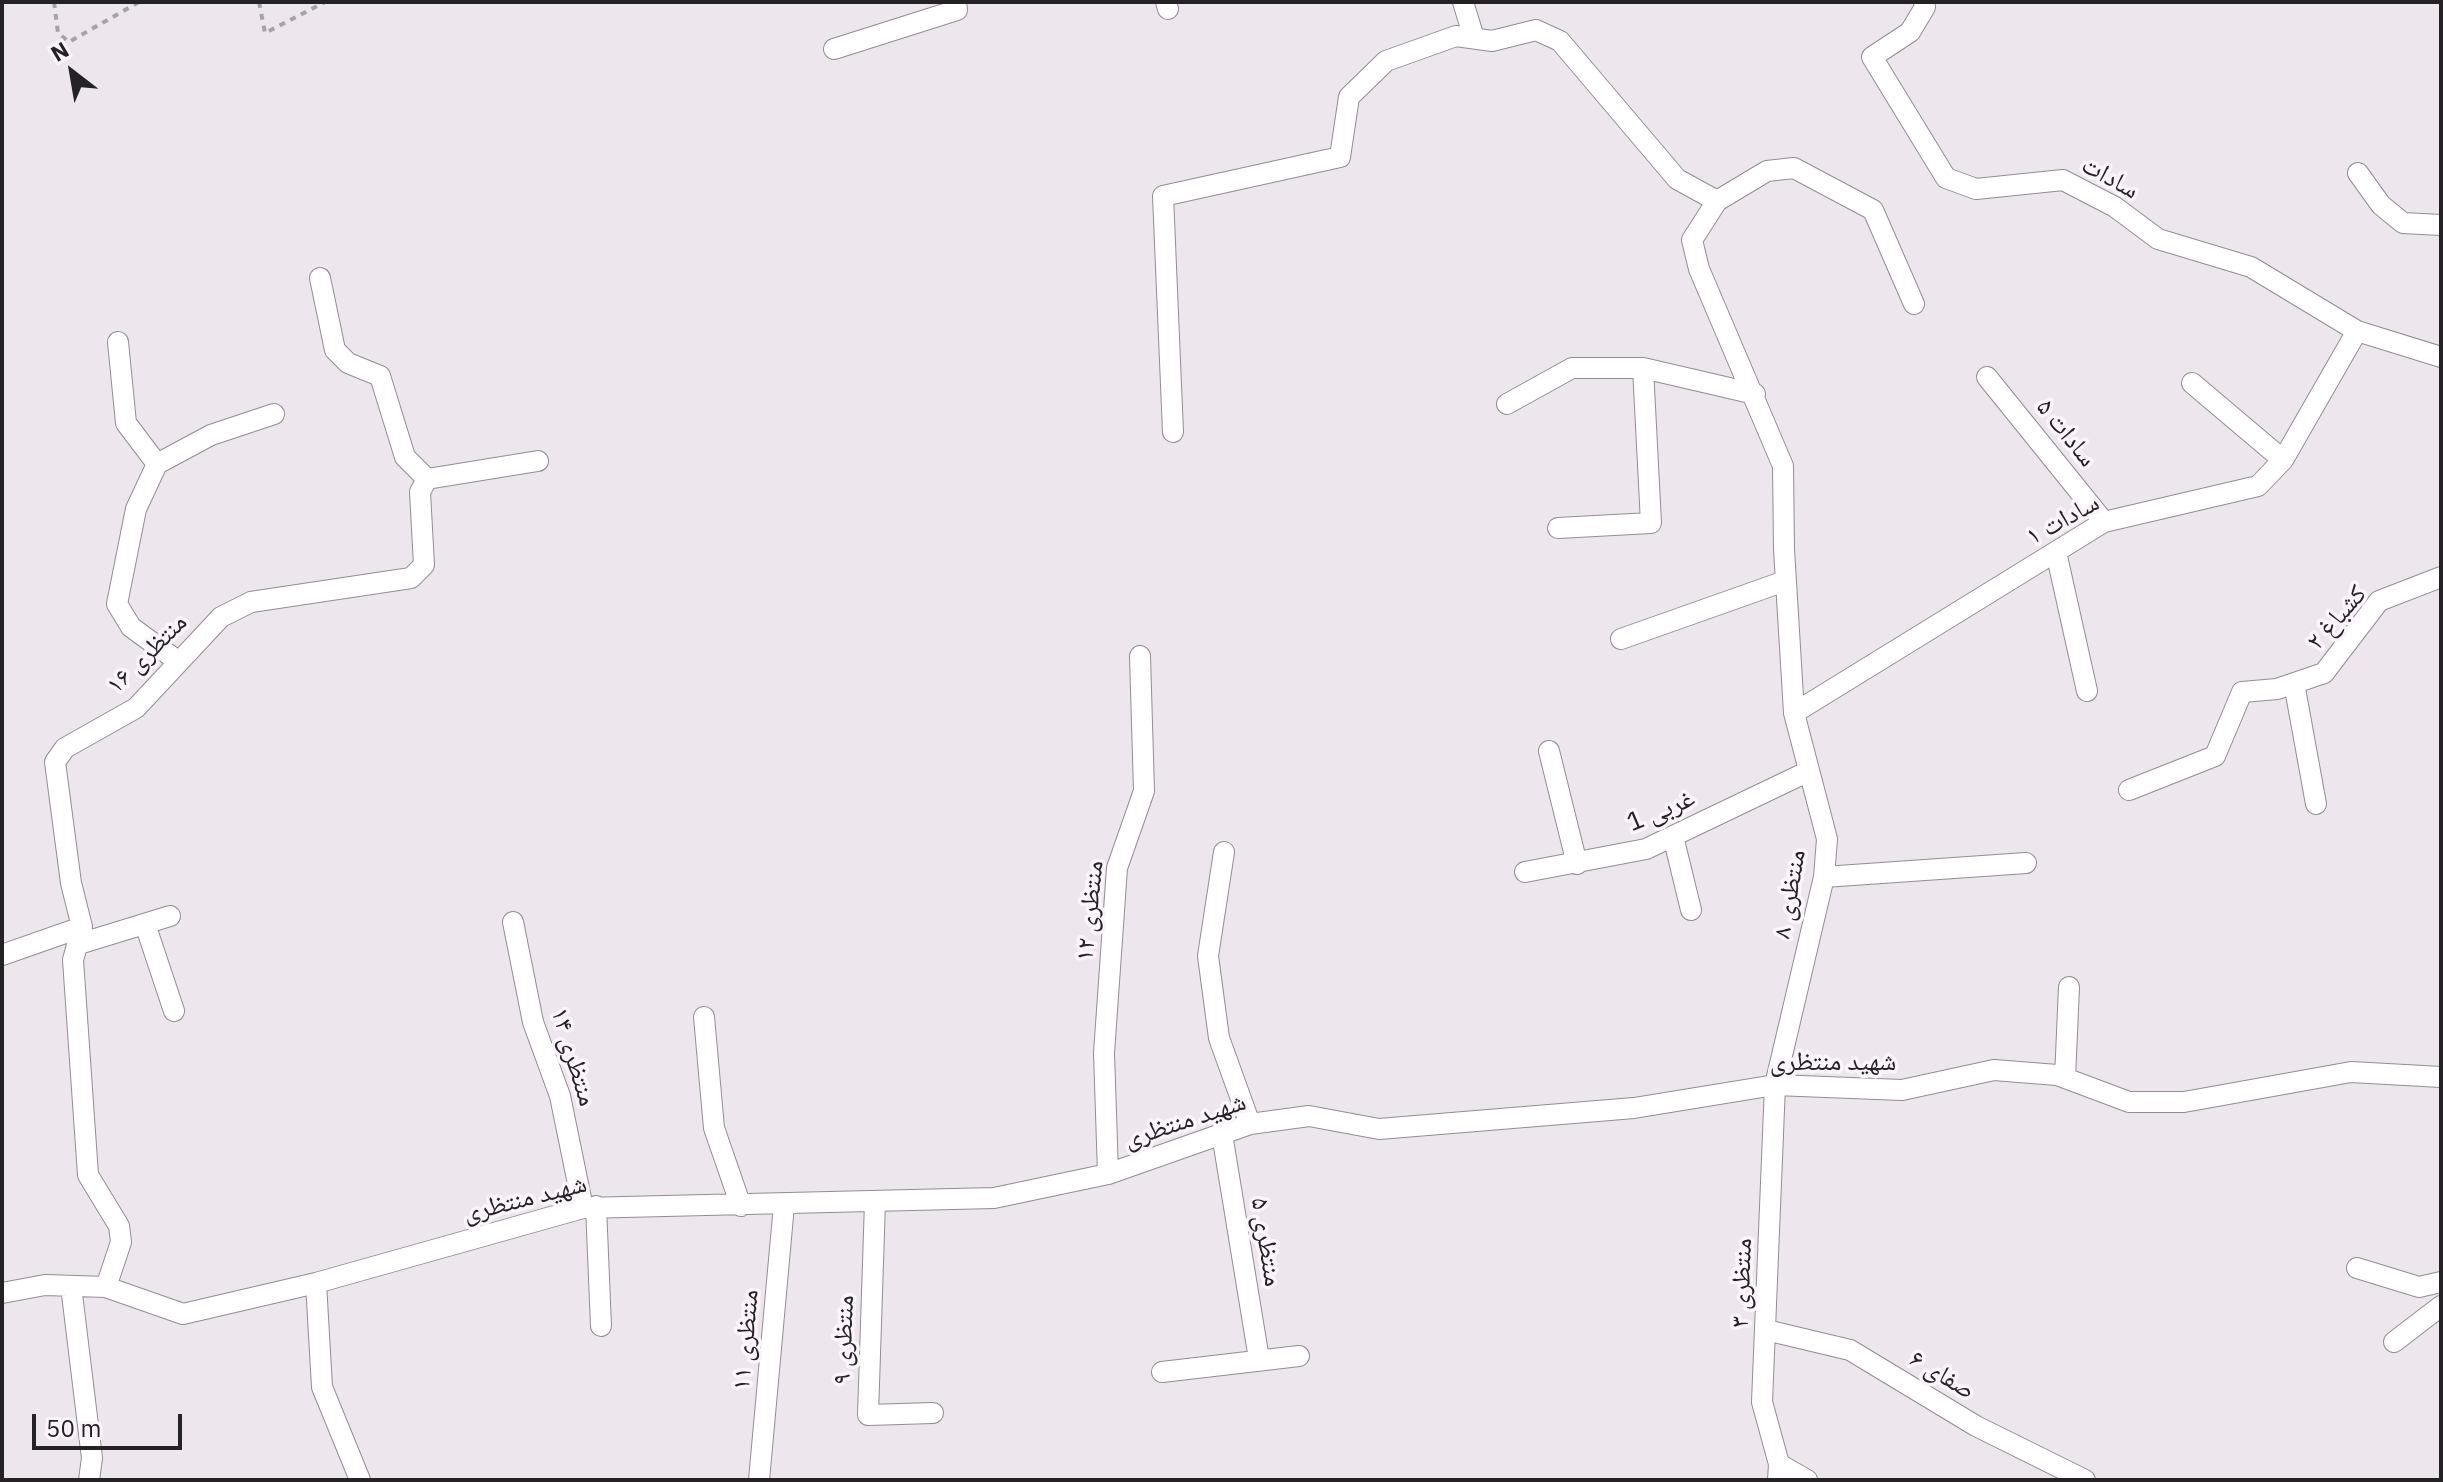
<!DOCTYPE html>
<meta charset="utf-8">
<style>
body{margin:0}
#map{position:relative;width:2443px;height:1482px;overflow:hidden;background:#ede7ed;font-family:"IBM Plex Sans",sans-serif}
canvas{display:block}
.frame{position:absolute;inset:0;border:4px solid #242224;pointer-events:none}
.north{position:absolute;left:32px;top:32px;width:80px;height:80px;-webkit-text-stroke:6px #fbf4fb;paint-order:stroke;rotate:329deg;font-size:22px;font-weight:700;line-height:32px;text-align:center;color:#242224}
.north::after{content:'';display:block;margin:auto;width:28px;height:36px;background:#242224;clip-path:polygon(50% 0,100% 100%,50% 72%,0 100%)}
.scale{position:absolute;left:32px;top:1414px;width:150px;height:36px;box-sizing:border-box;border:4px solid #242224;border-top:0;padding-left:10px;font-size:24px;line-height:28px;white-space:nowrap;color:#242224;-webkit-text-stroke:6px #fbf4fb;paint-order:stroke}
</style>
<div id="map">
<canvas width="2443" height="1482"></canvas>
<div class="frame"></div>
<div class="north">N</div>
<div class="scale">50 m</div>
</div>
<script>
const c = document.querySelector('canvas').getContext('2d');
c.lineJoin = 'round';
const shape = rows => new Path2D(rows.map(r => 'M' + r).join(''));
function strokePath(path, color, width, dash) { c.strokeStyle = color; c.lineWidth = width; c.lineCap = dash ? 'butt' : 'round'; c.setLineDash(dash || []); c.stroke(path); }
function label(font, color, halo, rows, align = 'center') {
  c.font = font + ' "IBM Plex Sans","Noto Naskh Arabic",sans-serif'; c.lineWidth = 7; c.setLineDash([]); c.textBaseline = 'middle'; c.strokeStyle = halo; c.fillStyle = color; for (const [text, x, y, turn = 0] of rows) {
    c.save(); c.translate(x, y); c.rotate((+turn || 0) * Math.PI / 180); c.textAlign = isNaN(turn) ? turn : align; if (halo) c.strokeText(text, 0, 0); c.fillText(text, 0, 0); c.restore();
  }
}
const minor = shape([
 [1166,2,1168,9],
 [1463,2,1474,38],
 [1924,2,1925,7,1910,32,1872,57,1946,178,1976,189,2063,180,2115,207,2158,239,2251,267,2357,331,2441,357],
 [834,49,957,10,956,2],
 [2358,173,2381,205,2403,223,2441,225],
 [320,278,335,350,348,363,380,376,405,457,427,479],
 [118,342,126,423,157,464],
 [1987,377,2104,522],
 [2192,383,2283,460],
 [1507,404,1572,368,1643,368,1755,394],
 [1173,432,1163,196,1340,157,1349,97,1386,61,1456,36,1492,41,1536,30,1560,41,1677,179,1717,201],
 [1558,528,1651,523,1643,368],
 [2056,552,2087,691],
 [1621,639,1785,581],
 [179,662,131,627,117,604,136,509,157,464,211,435,274,414],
 [2294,683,2316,804],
 [1794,713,2104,522,2258,486,2283,460,2357,331],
 [1549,751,1577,864],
 [2129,790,2215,756,2242,692,2277,689,2324,673,2379,601,2441,577],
 [1673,836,1691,910],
 [1224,852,1208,956,1219,1038,1250,1124],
 [1525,872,1646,849,1809,771],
 [1824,877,2026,863],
 [513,922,533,1022,560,1096,583,1208],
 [145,924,174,1011],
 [79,944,170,916],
 [2,955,82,927],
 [704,1017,714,1128,741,1206],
 [2065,1078,2069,987],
 [1222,1134,1259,1359],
 [1108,1174,1104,1053,1117,868,1144,791,1140,656],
 [875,1202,868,1415,933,1413],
 [596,1206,601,1326],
 [2357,1268,2419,1287,2441,1282],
 [316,1283,322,1387,360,1480],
 [71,1286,92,1458,89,1480],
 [106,1287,121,1242,119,1226,88,1175,73,960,82,927,71,883,55,762,65,748,136,708,221,617,251,602,411,578,424,565,420,492,427,479,538,461],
 [2,1293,45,1285,106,1287,183,1314,316,1283,583,1208,994,1198,1108,1174,1250,1124,1309,1116,1379,1129,1634,1108,1775,1085,1902,1090,1994,1070,2057,1075,2129,1102,2184,1102,2351,1072,2441,1077],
 [1766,1330,1850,1350,1976,1426,2085,1480],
 [2394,1342,2441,1306],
 [1162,1372,1299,1356],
 [1779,1464,1807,1480],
 [759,1480,784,1205],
 [1778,1480,1779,1464,1762,1402,1775,1085,1824,877,1827,839,1794,713,1784,549,1783,466,1699,269,1692,240,1717,201,1767,171,1794,168,1873,210,1914,304]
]);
strokePath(minor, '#938d93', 22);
strokePath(shape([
 [54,2,58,33,69,42,139,2],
 [259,2,265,33,325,2]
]), '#a7a2a7', 4, [6, 6]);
strokePath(minor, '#fff', 20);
label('26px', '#242224', '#fbf4fb', [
 ["سادات",2110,178,29],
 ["سادات ۵",2066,433,51],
 ["سادات ۱",2063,520,-29],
 ["کشباغ ۲",2337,618,-49],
 ["منتظری ۱۶",147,654,-45],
 ["غربی 1",1661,811,-23],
 ["منتظری ۸",1790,894,-80],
 ["منتظری ۱۲",1090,911,-84],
 ["منتظری ۱۴",573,1057,73],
 ["شهید منتظری",1833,1062],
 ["شهید منتظری",1185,1121,-18],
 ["شهید منتظری",525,1199,-14],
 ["منتظری ۵",1266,1242,81],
 ["منتظری ۳",1742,1283,-88],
 ["منتظری ۱۱",746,1340,-85],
 ["منتظری ۹",844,1340,-88],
 ["صفای ۶",1942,1375,31]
]);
</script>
